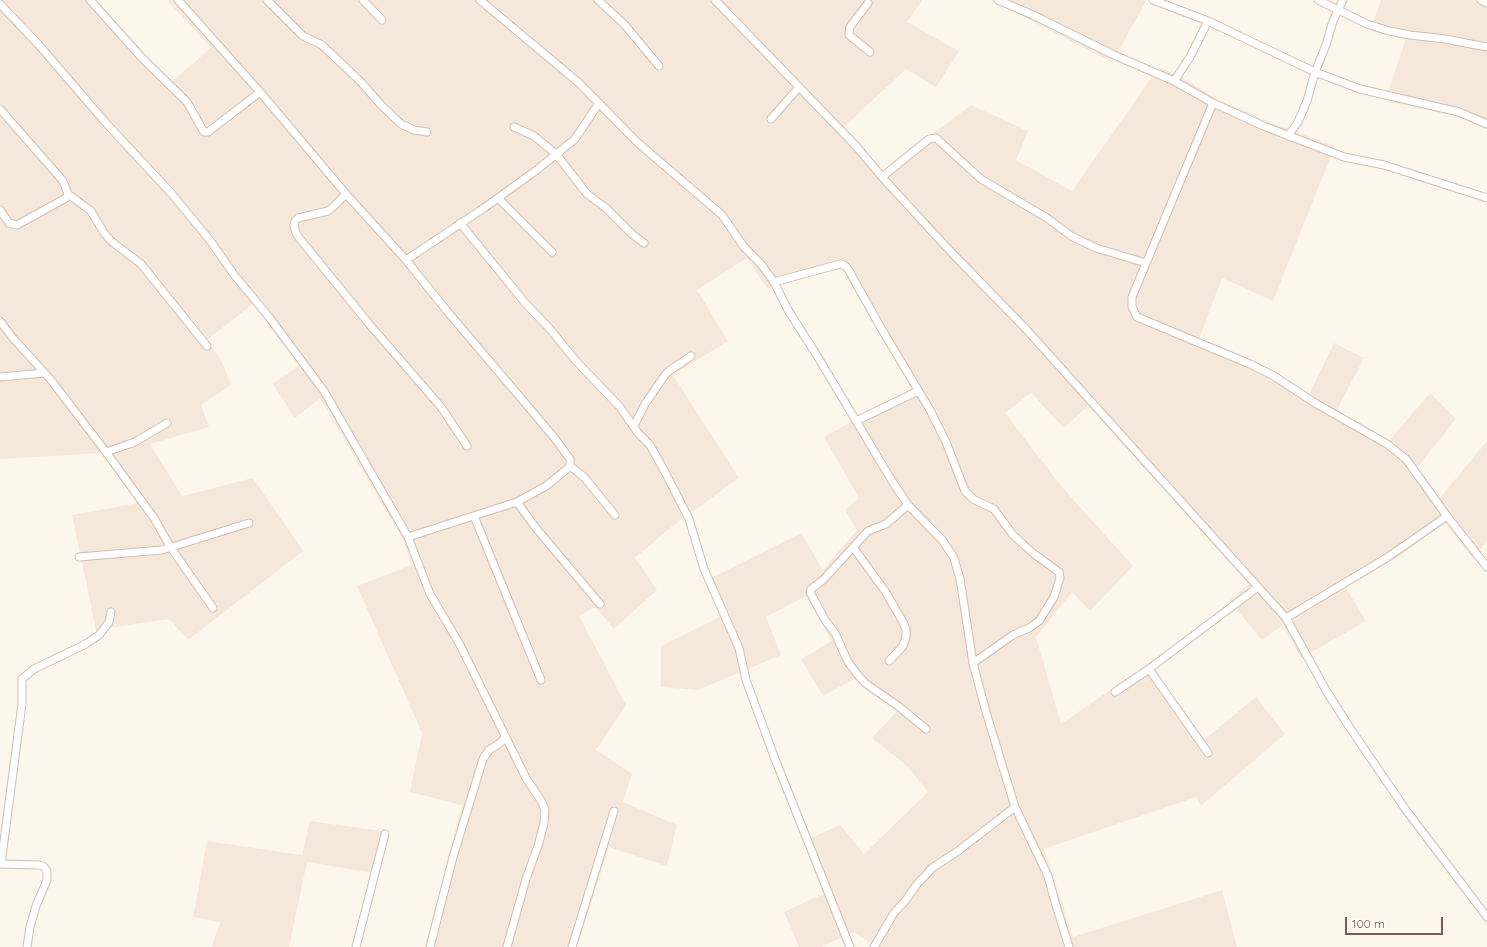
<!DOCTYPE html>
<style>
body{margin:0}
#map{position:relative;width:1487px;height:947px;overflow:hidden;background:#fdf6ec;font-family:Quicksand,sans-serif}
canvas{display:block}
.scale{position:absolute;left:1345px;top:917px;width:98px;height:18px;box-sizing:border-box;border:2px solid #7a5c4d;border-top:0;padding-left:5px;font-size:12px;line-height:14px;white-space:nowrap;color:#7a5c4d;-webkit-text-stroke:3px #fffaf3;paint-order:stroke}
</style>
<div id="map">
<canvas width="1487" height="947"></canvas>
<div class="scale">100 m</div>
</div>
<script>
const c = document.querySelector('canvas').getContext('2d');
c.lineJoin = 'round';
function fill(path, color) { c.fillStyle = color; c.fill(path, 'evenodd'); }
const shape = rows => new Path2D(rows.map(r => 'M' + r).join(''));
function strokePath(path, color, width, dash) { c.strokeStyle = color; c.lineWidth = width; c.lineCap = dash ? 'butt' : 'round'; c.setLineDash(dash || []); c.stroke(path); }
fill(shape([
 [0,0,96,0,171,82,211,48,167,0,922,0,907,22,959,51,936,87,906,69,843,128,882,172,971,105,1028,131,1016,160,1072,191,1159,67,1183,78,1217,99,1272,123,1335,146,1273,301,1222,278,1199,339,1251,360,1273,372,1309,394,1334,343,1364,358,1336,412,1389,441,1430,393,1456,419,1417,468,1439,499,1487,441,1487,541,1473,559,1445,523,1393,560,1346,588,1366,621,1301,658,1283,625,1262,640,1229,601,1249,584,1088,406,1064,428,1031,393,1005,413,1062,487,1133,566,1090,611,1072,592,1036,637,1061,724,1149,663,1205,739,1256,697,1285,734,1201,806,1196,797,1044,849,1073,937,1222,890,1237,947,876,947,854,932,821,947,799,947,784,912,823,894,804,841,840,825,864,854,928,792,907,766,872,738,897,711,854,679,823,696,801,659,832,641,806,596,766,617,781,655,698,690,661,687,661,646,722,616,705,581,801,533,823,570,857,530,845,510,859,498,824,437,911,389,843,269,836,268,767,288,747,258,697,290,728,341,673,375,739,478,670,528,635,558,657,590,614,629,595,607,579,616,626,705,596,750,632,774,623,802,677,825,667,866,609,847,577,947,425,947,462,805,410,792,422,733,357,586,412,565,402,538,320,398,295,418,273,384,299,365,253,304,207,340,221,360,231,385,201,405,209,427,150,444,182,496,253,478,303,551,188,640,169,619,96,630,72,515,138,503,103,453,0,459],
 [991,0,1147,0,1112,62],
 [1381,0,1487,0,1487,129,1456,116,1385,101,1406,39,1370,31],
 [310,821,389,832,378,874,307,862,289,947,212,947,220,922,193,917,207,841,302,855]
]), '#f5e8da');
const street = shape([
 [90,0,142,58,187,102,204,132,208,132,260,92],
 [178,0,260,92,346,194,406,260,447,311,553,436,570,459,570,466,567,469,546,486,517,502,408,537],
 [267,0,303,36,322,45,361,82,382,106,401,124,414,130,427,132],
 [363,0,382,20],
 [480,0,579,83,637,142,722,215,744,247,761,264,774,282,788,310,816,354,892,481,908,505,943,541,954,558,960,579,973,663,986,712,1015,807,1048,876,1055,902,1069,947],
 [598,0,624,24,659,66],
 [715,0,856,146,882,177,950,251,1025,328,1286,618,1327,692,1350,728,1406,810,1487,917],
 [998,0,1033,15,1114,55,1174,81,1213,103,1266,127,1344,157,1384,165,1487,198],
 [1153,0,1208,21,1315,72,1360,89,1459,112,1487,124],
 [1318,0,1367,24,1389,31,1410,35,1445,39,1487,47],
 [1481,0,1487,3],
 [868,3,850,27,849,32,849,35,870,52],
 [0,4,38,44,106,123,171,193,209,239,235,276,269,317,324,391,408,537,430,594,459,643,526,778,542,802,545,810,544,823,538,846,526,879,507,947],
 [1174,81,1190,57,1208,21],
 [1213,103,1132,297,1132,307,1137,317,1250,364,1274,376,1315,403,1387,444,1406,459,1447,516,1487,567],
 [0,109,63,181,68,194,66,198,17,225,9,223,0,210],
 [771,119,799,87],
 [514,127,534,136,556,154,587,194,606,208,633,235,644,243],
 [1288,136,1298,122,1307,101,1315,72,1326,45,1333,21,1343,0],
 [882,177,929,139,936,138,981,179,1047,218,1071,236,1096,248,1146,263],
 [68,194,91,211,104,233,111,241,141,264,207,346],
 [346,194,333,207,328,211,298,218,295,221,294,226,296,233,300,239,370,325,441,407,467,446],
 [498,198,552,252],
 [460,223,526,304,549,328,576,361,620,407,638,433,650,445,665,472,689,519,704,569,739,648,746,680,775,759,850,947],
 [406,260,484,208,538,169,575,139,599,103],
 [774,282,840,264,844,265,848,269,881,328,930,410,946,442,965,491,973,499,994,509,1013,535,1034,554,1059,572,1060,578,1054,597,1039,621,1029,628,1013,635,973,663],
 [0,321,12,337,51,380,106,452,154,518,171,548,213,608],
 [0,377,44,373],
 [856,421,918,391],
 [634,426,645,404,665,375,669,371,691,356],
 [106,452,135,442,167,423],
 [570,466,584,477,615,515],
 [517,502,536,528,600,604],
 [908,505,886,524,868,531,823,580,811,589,810,592,825,620,835,633,848,662,857,674,865,683,898,706,926,729],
 [474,516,541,680],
 [853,547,885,591,903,622,906,629,906,637,903,646,889,661],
 [79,557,162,550,249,523],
 [1286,618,1388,557,1447,516],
 [1149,669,1208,753],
 [1115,692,1149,669,1258,587],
 [0,864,39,865,43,866,47,871,47,880,36,906,30,927,27,947],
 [1,864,22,704,22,679,34,669,84,645,99,635,109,622,111,612],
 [356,947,385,834],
 [430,947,453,857,483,759,489,750,500,743,506,737],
 [572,947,614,811],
 [874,947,894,913,906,900,917,884,925,876,932,868,958,851,1015,807]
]);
strokePath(street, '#d1beb0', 9);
strokePath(street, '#fff', 7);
</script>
